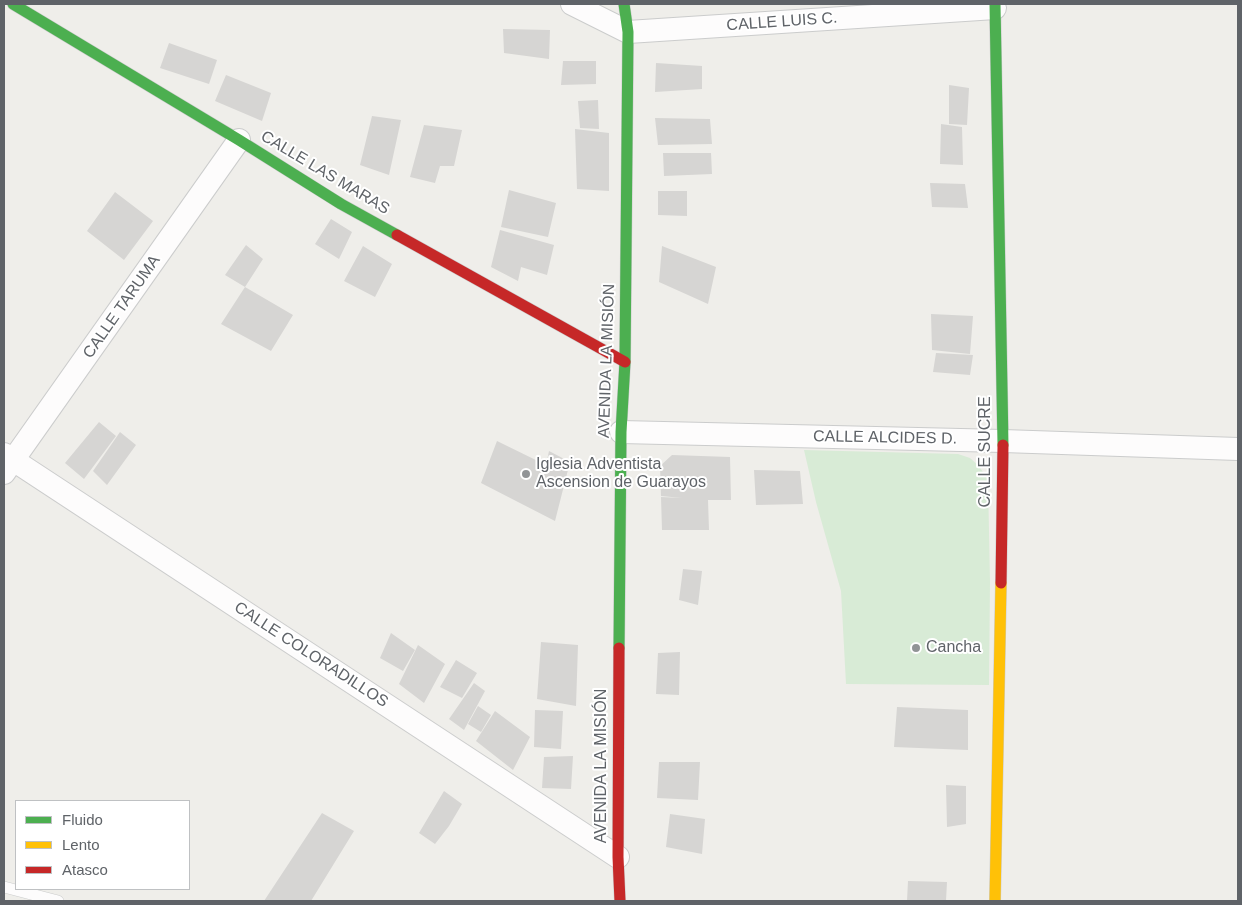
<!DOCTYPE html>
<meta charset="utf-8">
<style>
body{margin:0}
#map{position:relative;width:1242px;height:905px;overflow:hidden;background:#efeeea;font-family:Arial,sans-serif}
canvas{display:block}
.frame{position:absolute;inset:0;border:5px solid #5f6368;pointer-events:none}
.legend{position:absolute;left:15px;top:800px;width:175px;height:90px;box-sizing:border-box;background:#fff;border:1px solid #bfc1c3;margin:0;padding:6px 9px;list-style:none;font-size:15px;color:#5f6368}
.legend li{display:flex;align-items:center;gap:10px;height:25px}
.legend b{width:25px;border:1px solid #bfc1c3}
</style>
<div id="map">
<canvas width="1242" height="905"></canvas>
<div class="frame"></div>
<ul class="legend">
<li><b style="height:6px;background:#4caf50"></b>Fluido</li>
<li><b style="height:6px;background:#ffc107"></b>Lento</li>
<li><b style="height:6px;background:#c62828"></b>Atasco</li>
</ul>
</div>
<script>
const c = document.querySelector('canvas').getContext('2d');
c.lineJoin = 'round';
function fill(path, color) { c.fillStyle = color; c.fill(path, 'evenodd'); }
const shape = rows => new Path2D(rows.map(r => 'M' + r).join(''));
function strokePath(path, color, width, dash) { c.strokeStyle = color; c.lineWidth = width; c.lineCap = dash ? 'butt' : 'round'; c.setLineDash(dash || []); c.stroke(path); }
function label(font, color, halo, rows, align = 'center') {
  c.font = font + ' Arial,sans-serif'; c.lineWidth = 4; c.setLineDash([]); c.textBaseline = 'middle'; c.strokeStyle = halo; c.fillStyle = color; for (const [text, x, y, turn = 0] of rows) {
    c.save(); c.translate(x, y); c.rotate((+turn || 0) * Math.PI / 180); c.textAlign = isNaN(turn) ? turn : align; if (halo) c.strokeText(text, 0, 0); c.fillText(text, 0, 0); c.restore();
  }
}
fill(shape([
 [804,450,958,454,970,458,979,466,988,480,990,582,989,685,846,684,841,591,816,502]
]), '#d8ebd6');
fill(shape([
 [503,29,550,30,549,59,504,53],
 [169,43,217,60,209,84,160,68],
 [563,61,596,61,596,84,561,85],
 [656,63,702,66,702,89,655,92],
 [226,75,271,93,262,121,215,101],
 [949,85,969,88,967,125,949,124],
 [598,100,599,129,580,128,578,101],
 [372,116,401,120,389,175,360,165],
 [655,118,710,119,712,144,658,145],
 [941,124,962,127,963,165,940,164],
 [424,125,462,130,454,166,440,166,435,183,410,177],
 [575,129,609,133,609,191,577,189],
 [663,153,711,153,712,174,664,176],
 [930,183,965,184,968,208,932,207],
 [509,190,556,203,548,237,501,227],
 [658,191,687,191,687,216,658,215],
 [115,192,153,221,124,260,87,231],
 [331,219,352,232,339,259,315,244],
 [500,230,554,245,547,275,521,267,518,281,491,267],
 [246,245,263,259,245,287,293,315,271,351,221,324,245,287,225,275],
 [363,246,392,264,375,297,344,281],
 [662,246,716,267,708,304,659,282],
 [931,314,973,316,970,354,932,350],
 [936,353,973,355,970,375,933,372],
 [99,422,116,436,84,479,65,463],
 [120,432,136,445,107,485,93,471],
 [497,441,546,465,549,451,570,462,555,521,481,483],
 [672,455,730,457,731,500,708,500,709,530,662,530,661,497,682,498,661,496,660,466],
 [754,470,800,471,803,504,756,505],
 [683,569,702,571,698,605,679,600],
 [391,633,415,650,403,671,380,658],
 [541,642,578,645,576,706,537,699],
 [418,645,445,664,424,703,399,684],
 [680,652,679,695,656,694,658,653],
 [456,660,477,673,462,698,440,687],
 [474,683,485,691,464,730,449,719],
 [478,706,491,715,481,732,468,724],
 [897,707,968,710,968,750,894,747],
 [535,710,563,711,561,749,534,747],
 [495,711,530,737,513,770,476,741],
 [573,756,571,789,542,788,544,757],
 [659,762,700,762,698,800,657,798],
 [946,785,966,786,966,824,947,827],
 [444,791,462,804,449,826,435,844,419,833],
 [322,813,354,831,311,901,264,901],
 [670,814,705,819,702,854,666,847],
 [908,881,947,882,946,901,907,901]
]), '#d6d5d3');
const lane = shape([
 [4,887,58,901]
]);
const street = shape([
 [572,4,628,32,995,8],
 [621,432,1003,441,1238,449],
 [4,454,618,857],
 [4,473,239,140]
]);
const fast = shape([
 [13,4,239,140,341,204,397,235],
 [995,4,1003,445],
 [619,648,621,432,625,362,628,32,624,4]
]);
const slow = shape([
 [995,901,1001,583]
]);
const jam = shape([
 [397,235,625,362],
 [1001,583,1003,445],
 [619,648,618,857,620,901]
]);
strokePath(lane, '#cbcccc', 12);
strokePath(street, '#cbcccc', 24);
strokePath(fast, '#cacacb', 12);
strokePath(slow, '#cacacb', 12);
strokePath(jam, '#cacacb', 12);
strokePath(lane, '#fdfcfc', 11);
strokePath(street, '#fdfcfc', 22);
strokePath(fast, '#4caf50', 11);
strokePath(slow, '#ffc107', 11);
strokePath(jam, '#c62828', 11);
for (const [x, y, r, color] of [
 [526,474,5,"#919496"],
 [916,648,5,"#919496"]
]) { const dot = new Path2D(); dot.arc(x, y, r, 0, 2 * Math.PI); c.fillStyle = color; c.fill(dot); strokePath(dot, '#fff', 2); }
label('16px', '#5f6368', '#fff', [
 ["CALLE LUIS C.",782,22,-4],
 ["CALLE LAS MARAS",325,173,31],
 ["CALLE TARUMA",122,307,-55],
 ["AVENIDA LA MISIÓN",607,361,-88],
 ["CALLE ALCIDES D.",885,438,1],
 ["CALLE SUCRE",986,452,-90],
 ["CALLE COLORADILLOS",311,655,33],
 ["AVENIDA LA MISIÓN",602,766,-90]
]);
label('16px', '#5f6368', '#fff', [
 ["Iglesia Adventista",536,465],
 ["Ascension de Guarayos",536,483],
 ["Cancha",926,648]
], 'left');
</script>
